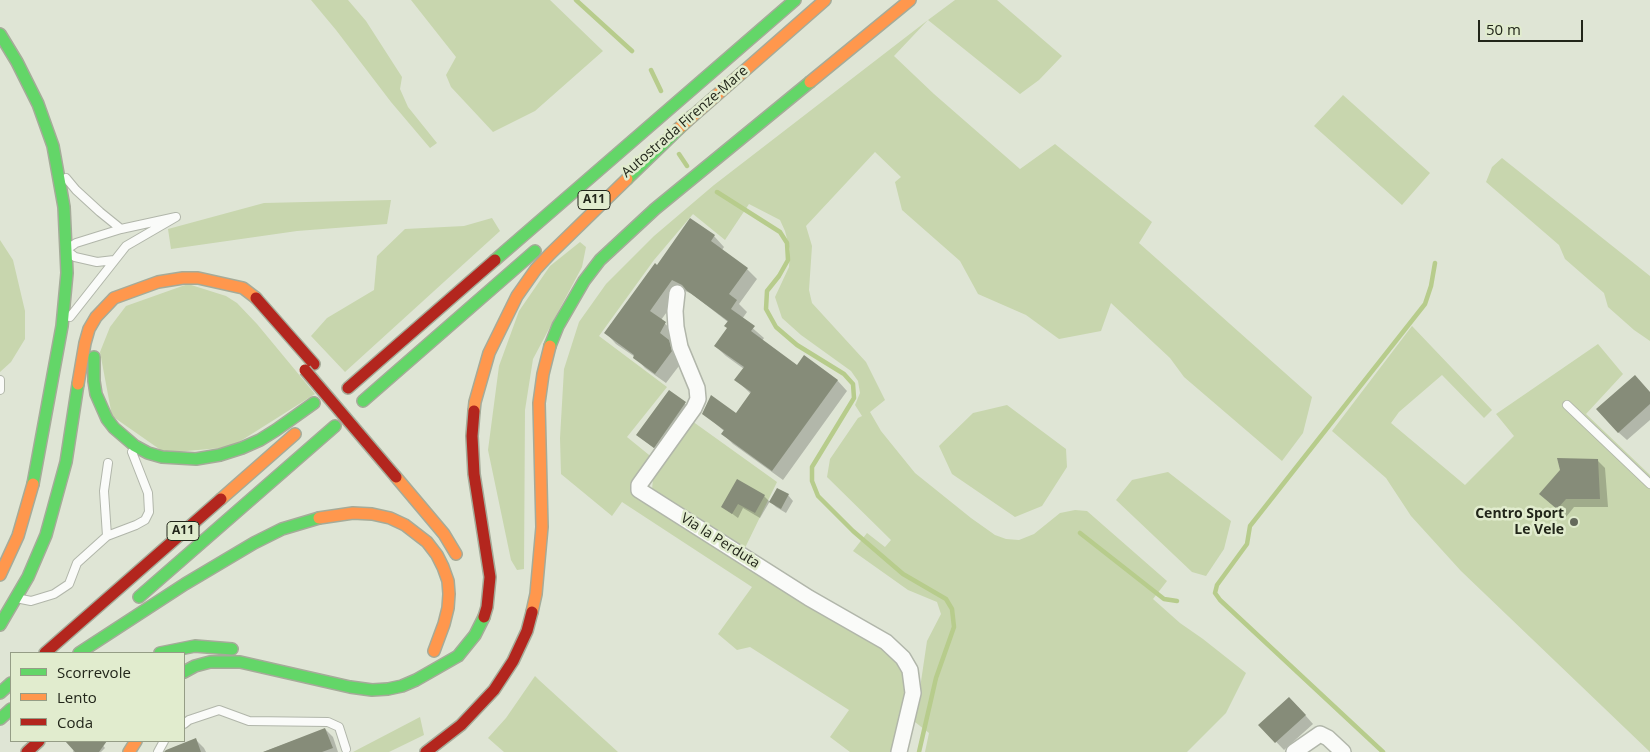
<!DOCTYPE html>
<style>
body{margin:0}
#map{position:relative;width:1650px;height:752px;overflow:hidden;background:#dfe5d5;font-family:"Open Sans",sans-serif}
canvas{display:block}
.legend{position:absolute;left:10px;top:652px;width:175px;height:90px;box-sizing:border-box;background:#e1ecce;border:1px solid #959d86;margin:0;padding:6px 9px;list-style:none;font-size:15px;color:#22261a}
.legend li{display:flex;align-items:center;gap:10px;height:25px}
.legend b{width:25px;border:1px solid #959d86}
.scale{position:absolute;left:1478px;top:20px;width:105px;height:22px;box-sizing:border-box;border:2px solid #22261a;border-top:0;padding-left:6px;font-size:15px;line-height:18px;white-space:nowrap;color:#22261a;-webkit-text-stroke:4px #e1ecce;paint-order:stroke}
</style>
<div id="map">
<canvas width="1650" height="752"></canvas>
<ul class="legend">
<li><b style="height:6px;background:#63d668"></b>Scorrevole</li>
<li><b style="height:6px;background:#ff974d"></b>Lento</li>
<li><b style="height:6px;background:#b3261e"></b>Coda</li>
</ul>
<div class="scale">50 m</div>
</div>
<script>
const c = document.querySelector('canvas').getContext('2d');
c.lineJoin = 'round';
function fill(path, color) { c.fillStyle = color; c.fill(path, 'evenodd'); }
const shape = rows => new Path2D(rows.map(r => 'M' + r).join(''));
function strokePath(path, color, width, dash) { c.strokeStyle = color; c.lineWidth = width; c.lineCap = dash ? 'butt' : 'round'; c.setLineDash(dash || []); c.stroke(path); }
function label(font, color, halo, rows, align = 'center') {
  c.font = font + ' "Open Sans",sans-serif'; c.lineWidth = 5; c.setLineDash([]); c.textBaseline = 'middle'; c.strokeStyle = halo; c.fillStyle = color; for (const [text, x, y, turn = 0] of rows) {
    c.save(); c.translate(x, y); c.rotate((+turn || 0) * Math.PI / 180); c.textAlign = isNaN(turn) ? turn : align; if (halo) c.strokeText(text, 0, 0); c.fillText(text, 0, 0); c.restore();
  }
}
fill(shape([
 [311,0,348,0,366,21,402,77,400,89,408,107,437,143,430,148,391,102,336,30],
 [411,0,550,0,603,51,535,111,493,132,451,87,446,75,456,57],
 [955,0,997,0,1062,56,1039,80,1020,94,928,20,894,56,934,94,1020,169,1055,144,1152,222,1139,243,1312,397,1303,433,1282,461,1184,377,1170,358,1111,303,1101,331,1059,339,1026,315,978,294,960,261,902,210,895,182,901,177,875,152,806,226,812,246,809,290,812,303,866,362,885,400,870,412,881,431,915,473,971,518,995,535,1006,539,1019,540,1034,534,1060,513,1075,510,1087,511,1167,581,1153,599,1180,623,1203,639,1246,673,1226,713,1187,752,925,752,929,733,915,722,927,641,941,614,937,602,908,590,853,551,867,533,885,547,891,540,827,477,830,459,858,418,862,416,855,405,860,393,858,381,851,371,801,335,782,318,775,297,789,267,790,250,785,231,780,220,749,204,725,240,693,214,654,260,599,336,667,387,627,437,654,459,630,491,890,653,900,661,907,677,906,703,894,752,850,752,830,737,849,710,750,647,737,650,718,634,752,587,622,502,612,516,561,474,560,438,564,369,579,322,606,284,654,236,714,185,928,20],
 [1343,95,1430,173,1402,205,1314,126],
 [1502,158,1650,276,1650,341,1634,330,1608,307,1604,293,1565,259,1559,245,1486,182,1492,167],
 [391,200,387,224,297,231,171,249,168,229,264,203],
 [492,218,500,231,345,372,311,336,327,318,374,290,377,256,405,229,464,226],
 [0,240,13,260,25,311,25,339,11,362,0,372],
 [580,242,586,247,582,267,533,359,525,410,524,569,517,570,511,560,488,450,499,366,519,311,550,266],
 [188,284,226,296,237,303,257,324,315,394,231,447,165,453,112,416,100,352,110,327,126,306],
 [1412,326,1492,410,1484,418,1442,375,1399,412,1391,423,1465,485,1514,436,1496,414,1598,344,1623,374,1586,414,1650,475,1650,752,1461,571,1411,516,1386,478,1332,431],
 [1007,405,1066,449,1067,467,1042,506,1015,517,952,474,939,446,973,413],
 [692,421,777,482,744,550,652,490,653,478],
 [1168,472,1231,521,1224,549,1206,576,1192,572,1116,500,1132,480],
 [535,676,539,680,618,752,504,752,488,738,506,718],
 [420,717,424,735,389,752,353,752]
]), '#c8d6ae');
fill(shape([
 [714,236,724,247,722,250,747,269,757,279,739,304,747,312,742,319,764,338,762,341,798,366,837,380,847,391,783,480,733,444,723,434,724,431,703,413,736,414,751,394,736,380,744,369,726,356,715,346,728,328,728,322,692,294,683,290,661,320,676,334,671,343,679,352,682,362,666,383,645,368,635,357,616,344,606,333,657,266],
 [669,391,694,411,663,455,637,435],
 [1650,393,1650,420,1627,440,1618,432],
 [1597,460,1605,468,1608,507,1574,507,1566,517,1549,502],
 [738,481,764,496,770,502,788,495,793,501,786,513,776,507,770,501,760,518,743,508,738,518,723,507],
 [1298,707,1313,724,1284,750,1260,725],
 [325,729,333,737,338,752,263,752],
 [196,740,204,748,206,752,176,752],
 [67,741,99,741,105,748,101,752,73,752,74,749]
]), '#0003');
strokePath(shape([
 [576,0,632,51],
 [651,70,661,91],
 [679,154,687,166],
 [717,192,780,232,787,243,788,260,779,276,767,291,766,309,776,327,797,345,844,374,853,384,854,398,812,467,812,481,818,496,853,531,903,574,946,599,952,609,954,627,936,678,919,752],
 [1080,533,1164,599,1177,601],
 [1383,752,1220,600,1215,593,1217,585,1247,544,1250,526,1425,304,1431,286,1435,263]
]), '#b7cc8c', 4.5);
fill(shape([
 [690,218,715,235,711,241,748,268,729,294,737,300,731,309,755,326,751,331,797,365,804,355,838,380,772,471,721,434,724,430,702,414,711,395,736,413,751,392,734,380,744,367,714,346,727,328,724,326,728,321,686,290,682,285,672,280,650,311,666,322,660,333,669,340,672,351,655,374,633,358,634,355,604,333,655,263,657,265],
 [1635,375,1650,392,1650,404,1618,433,1596,409],
 [669,390,686,402,654,448,636,435],
 [1557,458,1598,459,1600,499,1566,499,1557,509,1539,494,1560,470],
 [737,479,765,495,755,513,738,504,732,514,721,507],
 [777,488,789,494,781,509,769,502],
 [1289,697,1306,715,1275,743,1258,725],
 [325,728,333,748,322,752,263,752],
 [196,738,201,752,164,752,166,750],
 [65,741,107,741,99,752,75,752]
]), '#868c79');
const lane = shape([
 [66,178,76,190,100,212,121,229,176,217,126,246,70,317],
 [114,260,97,262,75,257,66,250,76,243,121,229],
 [0,380,0,390],
 [1567,405,1650,484],
 [107,536,136,525,145,520,149,512,148,493,132,452],
 [21,599,31,601,54,594,69,584,77,563,107,536,104,491,108,463],
 [184,724,189,720,219,710,249,721,328,722,339,727,346,749],
 [158,752,164,741]
]);
const street = shape([
 [677,293,675,311,676,327,680,347,697,388,698,399,694,408,639,485,639,490,809,598,886,642,903,658,910,670,913,693,899,752],
 [1294,752,1320,734,1328,738,1343,752]
]);
const fast = shape([
 [0,34,17,62,38,104,53,146,64,207,67,273,62,326,33,484],
 [627,179,692,116],
 [495,260,795,0],
 [550,346,558,326,584,281,600,260,655,209,810,82],
 [94,357,94,381,96,394,107,419,114,428,135,446,148,453,162,457,196,459,220,455,242,448,260,440,276,430,314,403],
 [363,401,535,251],
 [139,597,335,426],
 [0,625,28,577,46,535,66,462,78,384],
 [79,653,185,584,254,543,282,529,319,518],
 [160,653,195,646,232,649],
 [184,672,195,666,210,662,240,662,350,687,372,690,388,689,402,686,416,680,458,656,475,635,484,617],
 [0,693,11,683],
 [0,719,11,709]
]);
const slow = shape([
 [810,82,910,0],
 [678,129,825,0],
 [78,384,85,343,89,329,96,317,114,298,158,282,183,278,198,278,243,288,256,298],
 [474,411,475,402,489,353,517,296,536,269,550,254,627,179],
 [396,477,444,534,456,554],
 [221,499,295,434],
 [319,518,353,513,372,514,390,518,405,525,427,542,437,555,443,567,448,581,449,594,448,608,444,624,434,651],
 [0,575,18,536,33,484],
 [532,612,536,594,542,527,539,403,543,374,550,346],
 [129,752,136,741]
]);
const jam = shape([
 [256,298,314,364],
 [348,388,495,260],
 [474,411,472,436,474,474,490,577,487,607,484,617],
 [45,653,221,499],
 [27,752,39,741],
 [426,752,461,725,494,690,513,661,527,631,532,612]
]);
strokePath(lane, '#b1b6aa', 10);
strokePath(street, '#b1b6aa', 18);
strokePath(fast, '#a5ab99', 14);
strokePath(slow, '#a5ab99', 14);
strokePath(jam, '#a5ab99', 14);
strokePath(lane, '#fafbf9', 8);
strokePath(street, '#fafbf9', 15);
strokePath(fast, '#63d668', 11);
strokePath(slow, '#ff974d', 11);
strokePath(jam, '#b3261e', 11);
const jamBridge = shape([
 [305,370,396,477]
]);
strokePath(jamBridge, '#a5ab99', 14, []);
strokePath(jamBridge, '#b3261e', 11);
for (const [x, y, r, color] of [
 [1574,522,5,"#64695b"]
]) { const dot = new Path2D(); dot.arc(x, y, r, 0, 2 * Math.PI); c.fillStyle = color; c.fill(dot); strokePath(dot, '#e1ecce', 2); }
for (const [x, y, w] of [
 [594,200,32],
 [183,531,32]
]) { const box = new Path2D(); box.roundRect(x - w / 2, y - 9.5, w, 19, 4); c.fillStyle = '#e1ecce'; c.fill(box); strokePath(box, '#22261a', 1); }
label('bold 12px', '#22261a', null, [
 ["A11",594,200],
 ["A11",183,531]
]);
label('14px', '#22261a', '#e1ecce', [
 ["Autostrada Firenze-Mare",685,122,-41],
 ["Via la Perduta",720,541,32]
]);
label('bold 14px', '#22261a', '#e1ecce', [
 ["Centro Sport",1564,514],
 ["Le Vele",1564,530]
], 'right');
</script>
